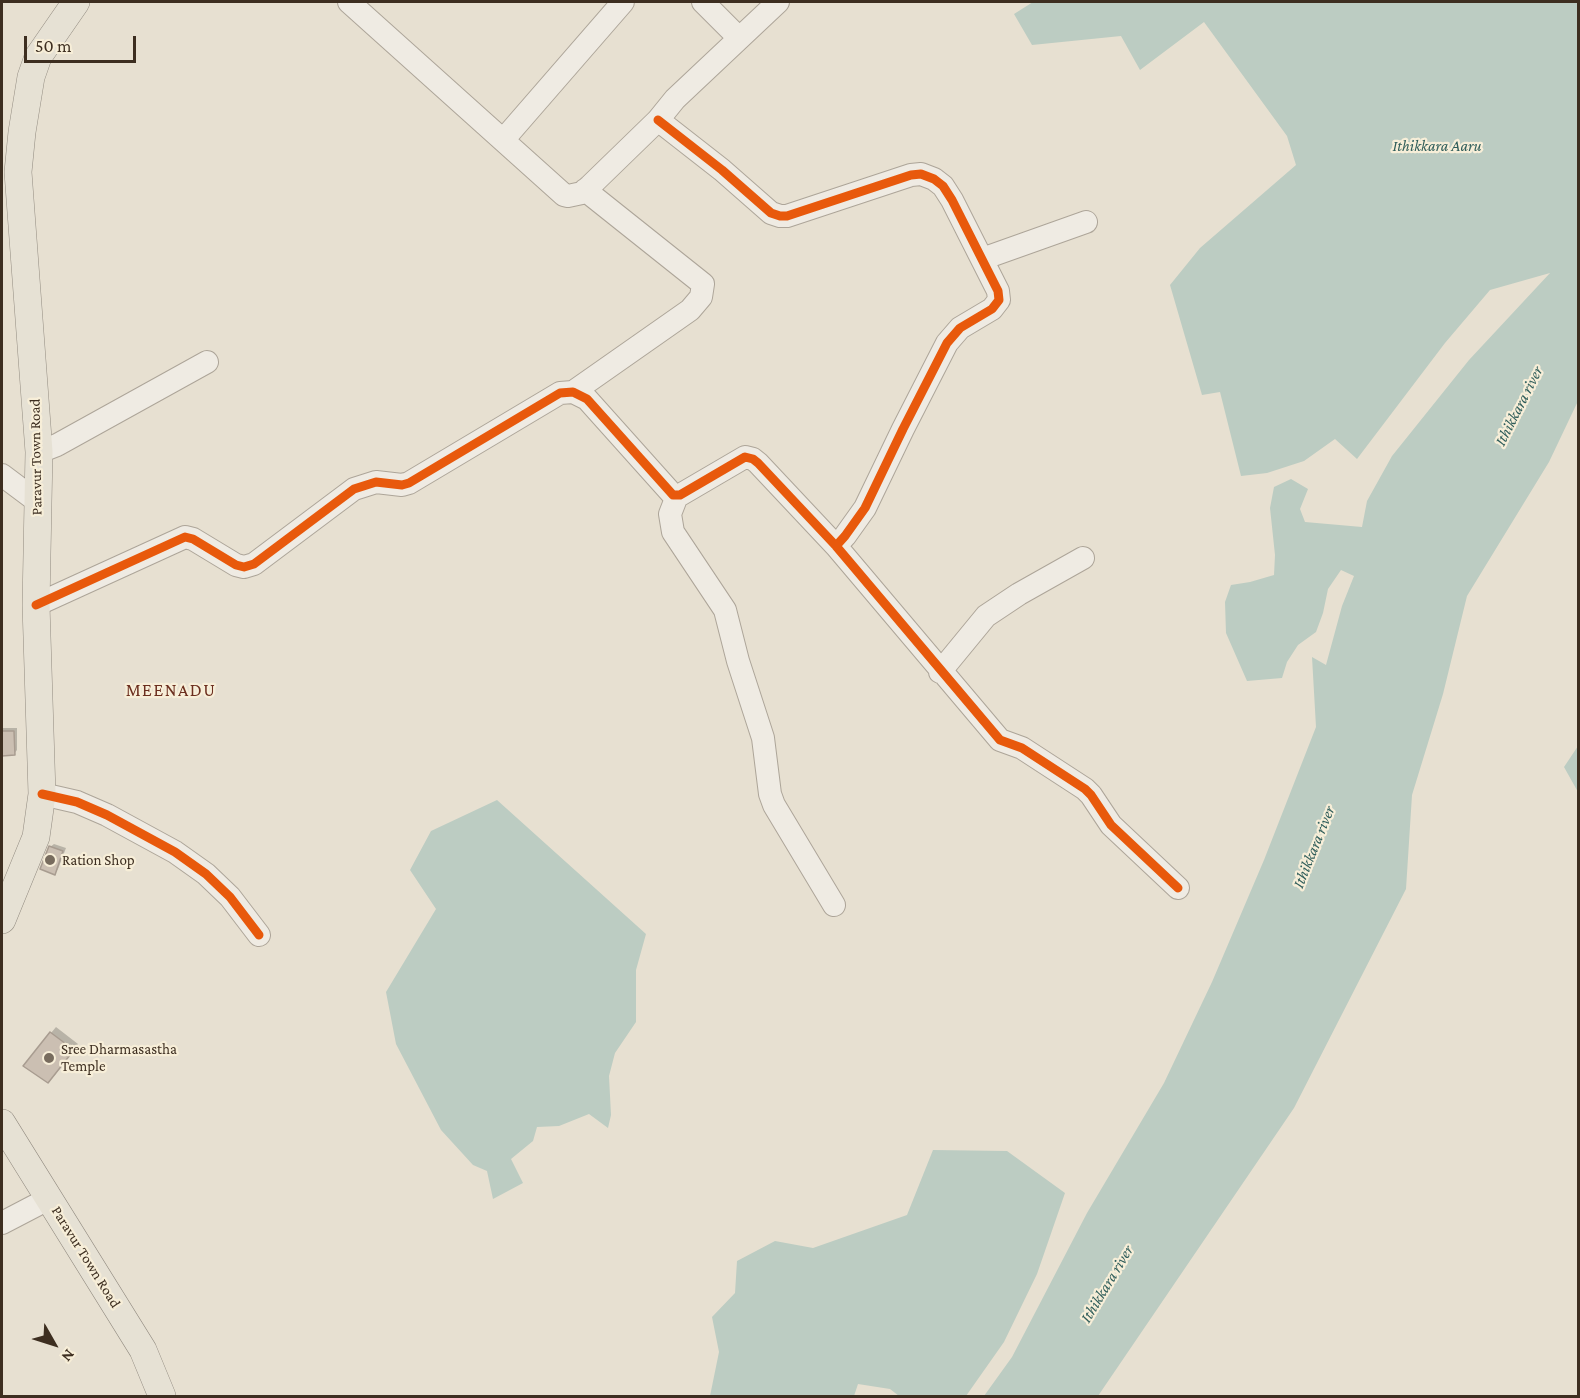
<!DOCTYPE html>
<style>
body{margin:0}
#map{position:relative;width:1580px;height:1398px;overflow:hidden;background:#e7e0d1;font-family:"Crimson Pro",serif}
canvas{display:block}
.frame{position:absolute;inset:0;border:3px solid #3d2e20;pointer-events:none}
.north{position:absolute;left:24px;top:1314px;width:60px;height:60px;-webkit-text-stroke:4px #f7eed8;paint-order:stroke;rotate:129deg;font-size:16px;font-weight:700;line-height:24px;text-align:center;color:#3d2e20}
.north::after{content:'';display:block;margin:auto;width:21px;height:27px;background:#3d2e20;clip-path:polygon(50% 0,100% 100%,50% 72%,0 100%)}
.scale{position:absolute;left:24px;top:36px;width:112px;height:27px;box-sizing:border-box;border:3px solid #3d2e20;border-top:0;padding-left:8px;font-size:18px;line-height:21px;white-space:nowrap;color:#3d2e20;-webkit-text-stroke:4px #f7eed8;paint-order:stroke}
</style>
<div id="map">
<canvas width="1580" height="1398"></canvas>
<div class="frame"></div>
<div class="north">N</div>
<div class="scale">50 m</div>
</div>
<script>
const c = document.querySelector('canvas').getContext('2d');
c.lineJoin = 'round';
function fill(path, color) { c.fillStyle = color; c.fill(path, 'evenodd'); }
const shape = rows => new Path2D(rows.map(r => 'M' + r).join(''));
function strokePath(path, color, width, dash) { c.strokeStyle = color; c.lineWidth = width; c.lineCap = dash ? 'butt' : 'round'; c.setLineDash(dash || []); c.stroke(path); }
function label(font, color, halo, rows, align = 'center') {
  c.font = font + ' "Crimson Pro",serif'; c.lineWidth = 4.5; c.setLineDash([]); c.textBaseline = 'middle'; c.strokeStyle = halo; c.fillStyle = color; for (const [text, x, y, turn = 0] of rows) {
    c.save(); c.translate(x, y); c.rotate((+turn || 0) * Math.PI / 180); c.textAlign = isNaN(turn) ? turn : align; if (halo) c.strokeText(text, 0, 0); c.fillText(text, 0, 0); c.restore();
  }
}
fill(shape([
 [1033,2,1578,2,1578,401,1549,462,1467,596,1443,694,1412,795,1406,889,1294,1108,1098,1396,984,1396,1012,1357,1087,1213,1164,1083,1212,982,1264,860,1316,727,1312,657,1326,665,1342,606,1354,576,1341,570,1328,589,1323,613,1316,632,1298,645,1287,662,1282,678,1247,681,1226,633,1225,602,1231,585,1250,582,1274,575,1275,555,1270,508,1274,487,1291,479,1308,489,1300,509,1305,522,1362,527,1367,501,1392,456,1469,360,1550,273,1490,290,1445,343,1357,459,1335,439,1304,461,1267,473,1241,476,1220,392,1202,395,1170,285,1200,248,1296,165,1287,136,1204,22,1140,70,1121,36,1032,45,1014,14],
 [1578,746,1578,792,1564,767],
 [497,800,646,934,636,970,636,1022,615,1053,609,1076,611,1115,608,1128,589,1114,559,1126,537,1127,533,1141,511,1159,523,1183,493,1199,487,1171,473,1165,441,1130,396,1044,386,992,436,909,410,870,431,831],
 [933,1150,1007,1151,1065,1193,1037,1274,1004,1342,966,1396,899,1396,890,1389,858,1384,854,1396,710,1396,719,1352,712,1317,735,1293,737,1261,775,1241,813,1248,907,1215]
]), '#bcccc2');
fill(shape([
 [2,728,17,728,17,750,14,754,2,754],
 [54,844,66,848,58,869,55,873,50,847],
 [56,1027,78,1044,54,1076,51,1033]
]), '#0003');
const building = shape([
 [2,731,14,731,15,755,2,756,2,731],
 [49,846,63,851,55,875,40,869,49,846],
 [50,1032,74,1050,48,1083,23,1066,50,1032]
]);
fill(building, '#cbbfb2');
strokePath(building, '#a89c90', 1.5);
const minor = shape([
 [349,2,564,195,568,196,582,193,590,186,658,120,675,99,778,2],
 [703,2,739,38],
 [658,120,722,170,771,213,780,216,787,216,911,175,921,174,934,179,943,186,952,200,998,291,999,300,992,309,960,328,947,343,903,429,865,508,845,536,836,546],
 [504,139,623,2],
 [982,259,1086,222],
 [573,392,690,310,701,297,703,284,585,190],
 [39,452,57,445,207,362],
 [2,475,38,502],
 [677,496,670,514,673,532,725,610,738,661,763,738,770,794,774,805,834,905],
 [36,605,185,537,193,539,236,565,244,567,254,564,354,489,376,482,402,485,409,483,560,393,573,392,587,399,673,495,680,495,745,457,753,459,758,463,836,546,1000,740,1022,748,1085,789,1091,795,1111,825,1178,888],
 [940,672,986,616,1019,594,1083,558],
 [42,794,77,802,107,815,175,852,206,874,230,897,259,935],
 [2,1223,50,1198]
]);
const major = shape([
 [2,920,36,837,42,794,36,605,39,452,18,172,22,132,31,77,38,57,76,2],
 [2,1123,143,1350,162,1396]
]);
strokePath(minor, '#ada599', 24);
strokePath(major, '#928b80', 28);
strokePath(minor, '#efebe3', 22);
strokePath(major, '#e6e1d4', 27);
strokePath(shape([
 [658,120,722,170,771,213,780,216,787,216,911,175,921,174,934,179,943,186,952,200,998,291,999,300,992,309,960,328,947,343,903,429,865,508,845,536,836,546],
 [36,605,185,537,193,539,236,565,244,567,254,564,354,489,376,482,402,485,409,483,560,393,573,392,587,399,673,495,680,495,745,457,753,459,758,463,836,546,1000,740,1022,748,1085,789,1091,795,1111,825,1178,888],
 [42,794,77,802,107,815,175,852,206,874,230,897,259,935]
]), '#e8590c', 9);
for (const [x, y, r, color] of [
 [50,860,6,"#786c5e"],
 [49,1058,6,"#786c5e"]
]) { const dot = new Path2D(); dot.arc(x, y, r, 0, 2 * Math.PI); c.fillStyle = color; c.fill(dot); strokePath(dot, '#f7eed8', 2); }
label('15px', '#3d2e20', '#f7eed8', [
 ["Paravur Town Road",36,457,-91],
 ["Paravur Town Road",86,1257,58]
]);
label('15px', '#3d2e20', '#f7eed8', [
 ["Ration Shop",62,860],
 ["Sree Dharmasastha",61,1049],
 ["Temple",61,1066]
], 'left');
label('italic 16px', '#2f5d5a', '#f7eed8', [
 ["Ithikkara Aaru",1437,146],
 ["Ithikkara river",1519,406,-63],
 ["Ithikkara river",1314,847,-68],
 ["Ithikkara river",1107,1284,-59]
]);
c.letterSpacing = '1.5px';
label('18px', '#6b2e1e', '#f7eed8', [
 ["MEENADU",171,690]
]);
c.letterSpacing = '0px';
</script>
